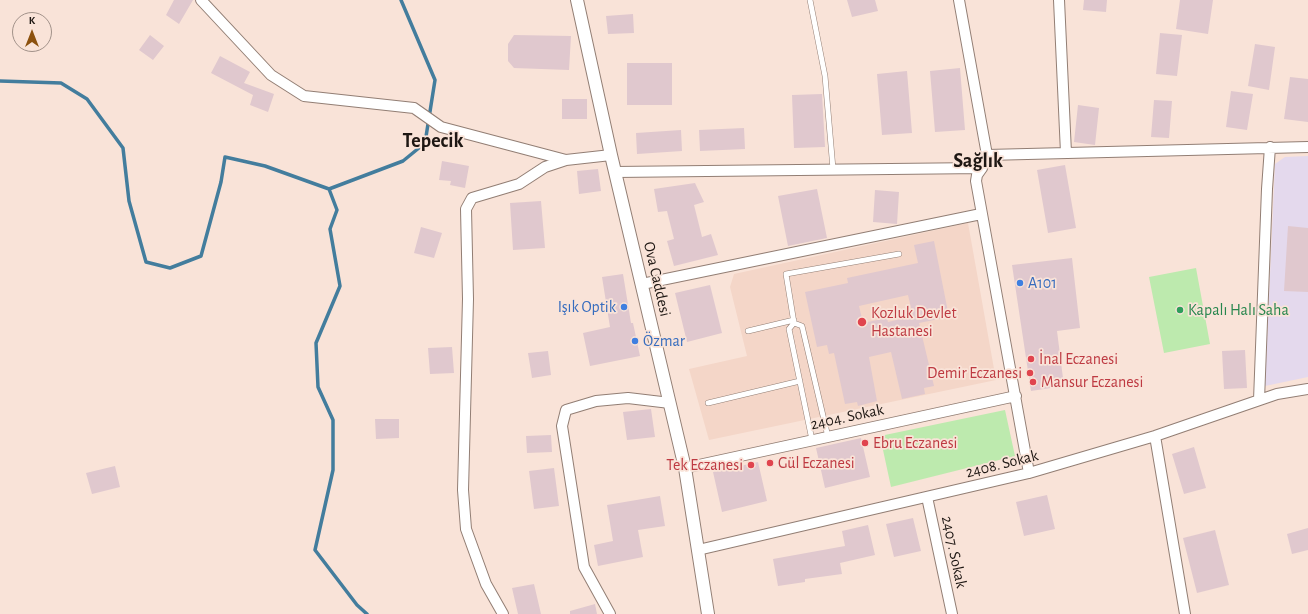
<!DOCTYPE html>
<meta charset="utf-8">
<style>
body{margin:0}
#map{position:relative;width:1308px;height:614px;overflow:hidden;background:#f9e3d8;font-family:"Alegreya Sans",sans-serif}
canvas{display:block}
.north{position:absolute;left:12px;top:12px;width:40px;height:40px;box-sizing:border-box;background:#f9e3d8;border:1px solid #a19189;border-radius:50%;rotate:0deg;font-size:11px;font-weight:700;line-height:16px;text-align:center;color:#1e1713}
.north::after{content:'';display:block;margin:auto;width:14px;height:18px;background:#8c510e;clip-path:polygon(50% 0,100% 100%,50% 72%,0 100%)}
</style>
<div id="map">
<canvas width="1308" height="614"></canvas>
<div class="north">K</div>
</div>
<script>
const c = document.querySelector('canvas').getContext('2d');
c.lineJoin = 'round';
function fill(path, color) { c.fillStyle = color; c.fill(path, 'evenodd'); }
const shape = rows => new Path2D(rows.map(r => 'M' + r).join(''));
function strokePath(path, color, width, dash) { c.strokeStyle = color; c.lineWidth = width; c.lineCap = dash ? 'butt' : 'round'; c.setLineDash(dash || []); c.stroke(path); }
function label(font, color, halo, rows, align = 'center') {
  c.font = font + ' "Alegreya Sans",sans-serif'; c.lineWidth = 3.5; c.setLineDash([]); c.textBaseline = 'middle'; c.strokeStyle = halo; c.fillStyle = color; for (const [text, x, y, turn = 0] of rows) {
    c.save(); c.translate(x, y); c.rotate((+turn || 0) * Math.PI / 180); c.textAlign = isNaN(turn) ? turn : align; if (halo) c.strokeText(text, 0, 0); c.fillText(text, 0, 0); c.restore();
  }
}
fill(shape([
 [968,223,996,380,709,440,689,369,747,356,730,287,734,274]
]), '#f4d6c8');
fill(shape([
 [1308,156,1308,377,1265,386,1275,164,1285,157]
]), '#e4d9ed');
fill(shape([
 [1196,268,1210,344,1164,353,1149,277],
 [1005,410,1015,456,891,487,880,436]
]), '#bdeaae');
strokePath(shape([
 [0,81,61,83,87,99,123,148,129,201,146,262,170,268,201,256,221,182,225,157,265,166,329,189,403,161,425,143,435,80,401,0],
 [329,189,337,210,330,229,340,286,316,343,318,387,333,420,333,470,315,550,357,605,367,614]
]), '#437d9d', 3.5);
fill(shape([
 [174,0,193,0,179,24,166,15],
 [847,0,875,0,878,11,852,17],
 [1084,0,1107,0,1106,12,1083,10],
 [1180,0,1213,0,1208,34,1176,29],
 [633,14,634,33,608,34,606,16],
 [1160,33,1182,35,1177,76,1156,74],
 [150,35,164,46,153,60,139,50],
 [514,35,571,36,569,70,514,68,508,61,508,44],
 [1255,44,1275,47,1269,90,1248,86],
 [220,56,250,72,244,83,274,94,268,112,250,105,253,95,211,73],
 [627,63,672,63,672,105,627,105],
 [960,68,965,130,935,132,930,71],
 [907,71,912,133,882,135,877,74],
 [1290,77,1308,79,1308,122,1284,119],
 [1231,91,1253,94,1247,130,1226,127],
 [822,94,825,147,794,148,792,95],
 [562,99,587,99,587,119,562,119],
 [1154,100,1172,101,1169,138,1151,137],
 [1078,105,1099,108,1095,145,1074,142],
 [744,128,745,149,700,151,699,130],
 [681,130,682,151,637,154,636,133],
 [442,161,469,166,465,188,450,185,451,181,439,180],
 [1065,165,1076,228,1048,233,1037,170],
 [598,169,601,191,579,194,577,171],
 [695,183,704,202,694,205,702,237,711,234,718,255,674,266,667,241,674,239,667,211,658,212,654,189],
 [817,189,827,238,788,246,778,196],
 [875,190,899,192,897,224,873,222],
 [541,201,545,248,513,250,510,203],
 [1288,226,1308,228,1308,292,1284,291],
 [421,227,442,233,434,258,414,253],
 [934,241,949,317,919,323,934,386,924,388,925,394,902,399,891,352,869,357,877,401,858,406,857,402,845,404,834,353,829,354,827,345,817,347,805,292,848,283,847,278,918,263,914,245],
 [908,295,913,316,888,322,887,318,863,323,859,306],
 [1072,258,1080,328,1057,331,1064,386,1031,391,1012,265],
 [623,274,631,323,633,323,640,356,590,366,583,333,610,327,602,277],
 [710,285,722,333,687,342,675,293],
 [452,347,454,373,430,374,428,348],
 [1245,350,1247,388,1224,389,1222,351],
 [548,351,551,375,532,378,528,353],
 [651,409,655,437,627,440,623,412],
 [375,419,399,419,399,438,376,439],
 [551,435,552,452,527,453,526,436],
 [861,438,870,477,825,488,816,448],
 [1194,447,1206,488,1184,494,1172,454],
 [758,462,767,501,722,512,713,472],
 [115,466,120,487,92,494,86,473],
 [554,468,559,506,534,509,529,471],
 [1047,495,1055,529,1024,536,1016,502],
 [660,496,665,526,638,530,643,557,598,566,594,545,613,541,607,505],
 [913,518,921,551,894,557,886,524],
 [868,525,875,555,840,563,842,574,805,579,805,582,778,586,773,559,845,546,842,531],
 [1308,528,1308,550,1292,554,1287,534],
 [1215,530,1229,585,1197,593,1183,538],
 [534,584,541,614,518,614,512,588],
 [595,604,597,614,570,614,570,611]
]), '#e0c8ce');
const service = shape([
 [810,0,825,76,833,169],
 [794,323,786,274,899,254],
 [748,331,794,320],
 [708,403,800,381],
 [812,440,789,329,794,323,802,326,828,437]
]);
const minor = shape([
 [201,0,271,75,304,96,414,108,441,127,566,160],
 [959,0,987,155,982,168,977,175,976,181,1029,473],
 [1059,0,1066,153],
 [987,155,1308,147],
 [615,172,982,168],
 [642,284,981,214],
 [1259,400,1267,189,1270,147],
 [1155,436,1185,614],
 [685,468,1016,396],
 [927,497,952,614],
 [698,550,1029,473,1155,436,1277,394,1308,389],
 [503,614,486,584,466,529,463,490,468,299,466,209,472,198,519,184,545,167,566,160,611,155],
 [610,614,584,567,562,426,566,410,596,401,628,398,670,403]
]);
const tertiary = shape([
 [577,0,611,155,685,468,708,614]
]);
strokePath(service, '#927e74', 6);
strokePath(minor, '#927e74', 12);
strokePath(tertiary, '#927e74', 14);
strokePath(service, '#fff', 5);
strokePath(minor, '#fff', 10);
strokePath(tertiary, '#fff', 12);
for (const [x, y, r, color] of [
 [1020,283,4,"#3f7fe0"],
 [624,307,4,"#3f7fe0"],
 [1180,310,4,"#2e9e5b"],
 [862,322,5,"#e0444e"],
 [635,341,4,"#3f7fe0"],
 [1031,359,4,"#e0444e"],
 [1030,373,4,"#e0444e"],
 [1033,382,4,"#e0444e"],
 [865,443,4,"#e0444e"],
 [770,463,4,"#e0444e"],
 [751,465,4,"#e0444e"]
]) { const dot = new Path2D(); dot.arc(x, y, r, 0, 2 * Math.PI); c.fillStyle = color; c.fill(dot); strokePath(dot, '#f9e3d8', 1.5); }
label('16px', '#1e1713', '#f9e3d8', [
 ["Ova Caddesi",657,279,77],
 ["2404. Sokak",847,417,-12],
 ["2408. Sokak",1002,464,-14],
 ["2407. Sokak",954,552,78]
]);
label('16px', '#366cbe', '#f9e3d8', [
 ["A101",1028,283],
 ["Işık Optik",616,307,"right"],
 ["Özmar",643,341]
], 'left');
label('16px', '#27864d', '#f9e3d8', [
 ["Kapalı Halı Saha",1188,310]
], 'left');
label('16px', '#be3a42', '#f9e3d8', [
 ["Kozluk Devlet",871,313],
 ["Hastanesi",871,331],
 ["İnal Eczanesi",1039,359],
 ["Demir Eczanesi",1022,373,"right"],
 ["Mansur Eczanesi",1041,382],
 ["Ebru Eczanesi",873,443],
 ["Gül Eczanesi",778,463],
 ["Tek Eczanesi",743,465,"right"]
], 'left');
label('bold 20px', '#1e1713', '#f9e3d8', [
 ["Tepecik",433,141],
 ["Sağlık",978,161]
]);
</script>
